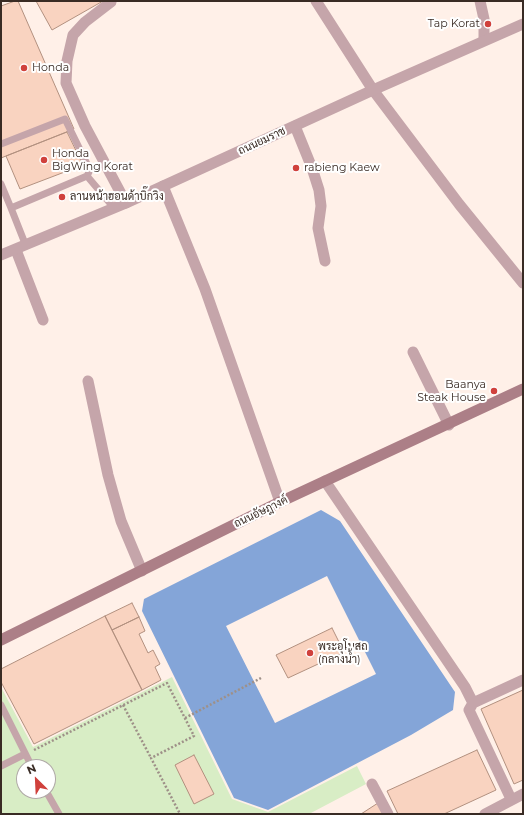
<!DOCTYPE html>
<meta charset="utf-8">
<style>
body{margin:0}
#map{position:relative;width:524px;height:815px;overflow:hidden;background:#fff0e8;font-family:Montserrat,sans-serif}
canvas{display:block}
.frame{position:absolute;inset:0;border:2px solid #392b24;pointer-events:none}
.north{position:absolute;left:16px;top:759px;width:40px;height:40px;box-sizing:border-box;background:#fff;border:1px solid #b0aaa7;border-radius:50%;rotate:336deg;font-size:11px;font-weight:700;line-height:16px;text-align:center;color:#392b24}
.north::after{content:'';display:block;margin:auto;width:14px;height:18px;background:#d0413c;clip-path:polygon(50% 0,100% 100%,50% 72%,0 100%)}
</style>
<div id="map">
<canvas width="524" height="815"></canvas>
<div class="frame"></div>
<div class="north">N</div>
</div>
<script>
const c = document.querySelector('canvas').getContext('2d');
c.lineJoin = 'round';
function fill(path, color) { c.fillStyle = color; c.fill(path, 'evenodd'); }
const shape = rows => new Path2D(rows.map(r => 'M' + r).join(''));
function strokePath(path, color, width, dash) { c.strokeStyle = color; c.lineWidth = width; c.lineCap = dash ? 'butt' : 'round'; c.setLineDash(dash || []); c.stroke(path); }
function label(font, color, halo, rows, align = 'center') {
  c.font = font + ' Montserrat,Sarabun,sans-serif'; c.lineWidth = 4; c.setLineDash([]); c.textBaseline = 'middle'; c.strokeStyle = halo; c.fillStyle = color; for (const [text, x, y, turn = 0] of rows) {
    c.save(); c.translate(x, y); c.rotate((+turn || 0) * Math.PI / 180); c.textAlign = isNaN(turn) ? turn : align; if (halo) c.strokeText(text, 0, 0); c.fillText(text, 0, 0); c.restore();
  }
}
fill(shape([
 [172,677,232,799,268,812,357,766,366,784,309,814,1,814,1,687,33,747],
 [24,767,48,767,48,791,24,791]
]), '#d8edc5');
fill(shape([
 [321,510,340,521,455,692,453,710,411,735,268,810,234,798,142,611,144,599],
 [327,576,376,674,275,723,226,626]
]), '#84a5d8');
const building = shape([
 [15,1,18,1,74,129,1,158,1,6,15,1],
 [36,1,103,1,52,30,36,1],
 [67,132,83,165,20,189,6,156,67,132],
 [132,603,139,617,112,630,105,616,132,603],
 [105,616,142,690,34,744,1,682,1,669,105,616],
 [139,617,145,631,139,634,148,653,153,650,160,664,155,667,161,680,142,690,112,630,139,617],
 [332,628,344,652,288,678,276,655,332,628],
 [523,690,523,780,514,784,481,709,523,690],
 [477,750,496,790,444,814,398,814,387,791,477,750],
 [194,755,214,794,194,804,175,765,194,755],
 [378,803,384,814,361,814,378,803]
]);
fill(building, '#f9d3c0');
strokePath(building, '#b2907f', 1);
strokePath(shape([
 [123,705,151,758],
 [185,718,261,678],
 [34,750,167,683,194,736,151,758,180,814]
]), '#9e9088', 2.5, [2, 2]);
strokePath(shape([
 [1,144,65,119,88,166,89,172,87,176],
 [1,184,11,208],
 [26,246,11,208,87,176,114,208],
 [1,705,32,767],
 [1,766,25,754],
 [46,791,59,814]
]), '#c5a5aa', 7);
strokePath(shape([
 [316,1,373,90,459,204,523,283],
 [480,1,484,19,484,40],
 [111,2,85,22,73,35,67,61,66,83,85,126,126,203],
 [295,126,312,168,319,190,321,206,318,228,325,261],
 [163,186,205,289,280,502],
 [16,250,43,320],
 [413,352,449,425],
 [88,381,108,475,121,521,142,571],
 [325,481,465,687,473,703],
 [372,784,388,814],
 [511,799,469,710,473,703,523,680]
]), '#c5a5aa', 11);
strokePath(shape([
 [1,255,126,203,373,90,523,24],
 [485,814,523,794]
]), '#c5a5aa', 11);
strokePath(shape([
 [1,640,280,502,523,389]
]), '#ac7f87', 11);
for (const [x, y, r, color] of [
 [488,24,4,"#d0413c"],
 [24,68,4,"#d0413c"],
 [44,160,4,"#d0413c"],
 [296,168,4,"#d0413c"],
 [62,197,4,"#d0413c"],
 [494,391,4,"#d0413c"],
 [310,653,4,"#d0413c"]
]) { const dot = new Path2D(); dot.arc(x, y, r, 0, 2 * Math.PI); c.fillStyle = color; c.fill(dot); strokePath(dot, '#fff', 1.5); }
label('11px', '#392b24', '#fff', [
 ["Tap Korat",480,24,"right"],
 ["Honda",32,68],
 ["Honda",52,154],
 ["BigWing Korat",52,167],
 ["rabieng Kaew",304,168],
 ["ลานหน้าฮอนด้าบิ๊กวิง",70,197],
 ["Baanya",486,385,"right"],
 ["Steak House",486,398,"right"],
 ["พระอุโบสถ",318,647],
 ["(กลางน้ำ)",318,660]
], 'left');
label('11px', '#392b24', '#fff', [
 ["ถนนยมราช",262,141,-25],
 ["ถนนอัษฎางค์",261,512,-26]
]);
</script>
